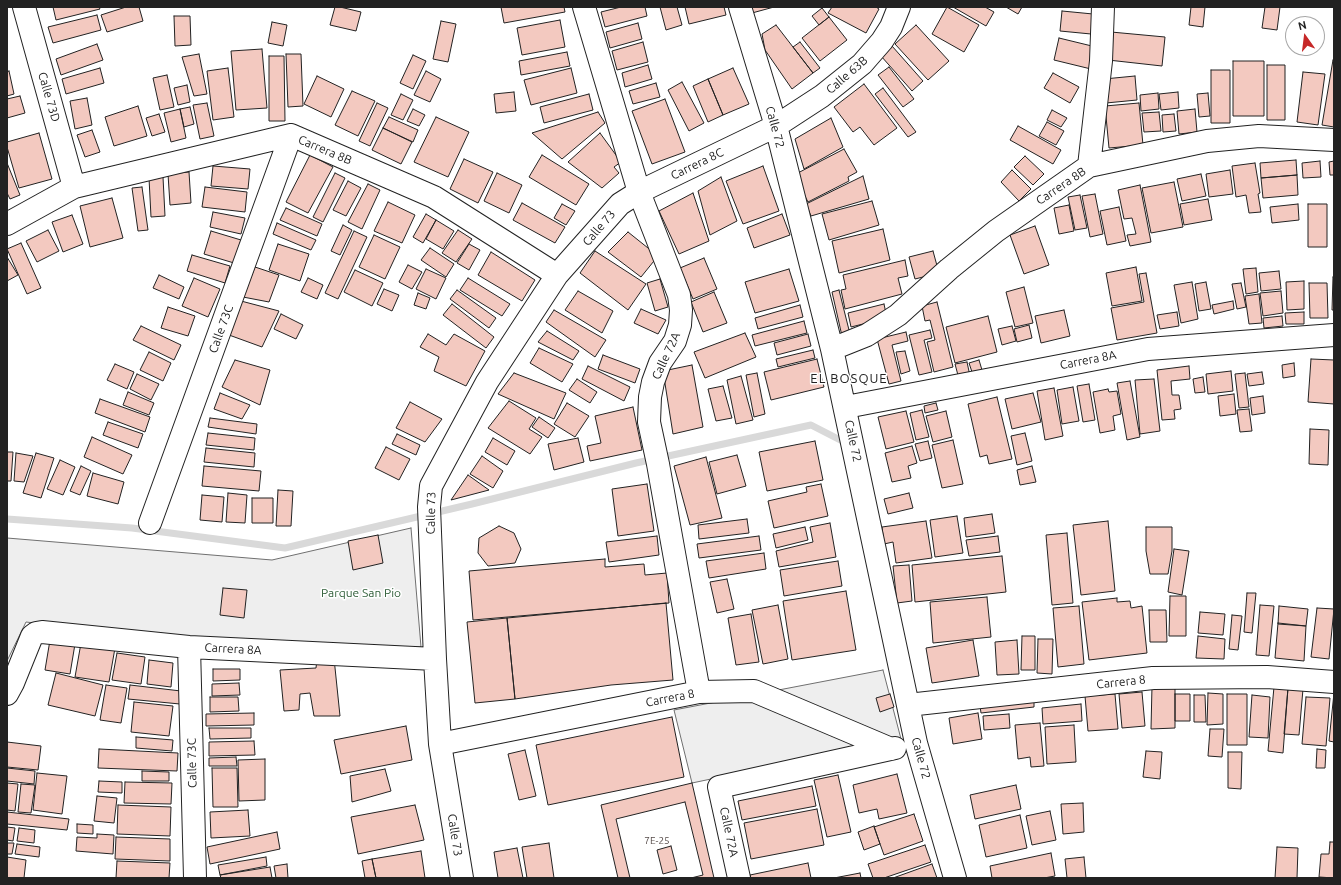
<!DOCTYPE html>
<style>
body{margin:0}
#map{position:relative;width:1341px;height:885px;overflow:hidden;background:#fff;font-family:Ubuntu,sans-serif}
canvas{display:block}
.frame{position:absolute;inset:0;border:8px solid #222;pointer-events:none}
.north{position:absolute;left:1285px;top:16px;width:40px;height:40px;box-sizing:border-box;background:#fff;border:1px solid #a7a7a7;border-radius:50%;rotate:346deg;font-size:11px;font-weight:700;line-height:16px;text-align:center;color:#222}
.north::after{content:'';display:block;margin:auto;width:14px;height:18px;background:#c62828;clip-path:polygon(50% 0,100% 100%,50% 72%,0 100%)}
</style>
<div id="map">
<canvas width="1341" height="885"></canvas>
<div class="frame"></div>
<div class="north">N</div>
</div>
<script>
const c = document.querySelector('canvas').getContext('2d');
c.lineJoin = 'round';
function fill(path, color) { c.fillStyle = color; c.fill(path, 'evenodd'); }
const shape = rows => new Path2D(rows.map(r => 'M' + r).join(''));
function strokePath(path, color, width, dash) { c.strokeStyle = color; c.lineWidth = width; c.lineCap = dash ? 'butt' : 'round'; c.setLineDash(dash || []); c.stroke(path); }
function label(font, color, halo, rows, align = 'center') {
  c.font = font + ' Ubuntu,sans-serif'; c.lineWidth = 3; c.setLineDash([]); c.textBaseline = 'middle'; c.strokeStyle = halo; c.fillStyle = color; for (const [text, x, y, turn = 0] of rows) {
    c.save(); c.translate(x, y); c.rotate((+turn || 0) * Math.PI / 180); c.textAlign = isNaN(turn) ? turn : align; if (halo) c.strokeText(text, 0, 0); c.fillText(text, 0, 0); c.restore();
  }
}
const green = shape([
 [411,528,421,647,188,641,26,622,7,661,7,538,272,560,411,528],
 [883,670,901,739,692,783,674,710,883,670]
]);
fill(green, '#eee');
strokePath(green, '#6f6f6f', 1);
strokePath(shape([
 [7,519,132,528,285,548,472,504,636,463,811,425,848,444]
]), '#d9d9d9', 7);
const building = shape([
 [53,7,99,7,100,9,56,20,53,7],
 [126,7,139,7,143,21,107,32,101,15,126,7],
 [335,7,340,7,361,12,356,31,330,25,335,7],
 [501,7,564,7,565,12,504,23,501,7],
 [621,7,645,7,647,16,605,27,601,12,621,7],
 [660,7,677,7,682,25,666,30,660,7],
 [685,7,724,7,726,15,689,24,685,7],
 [750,7,774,7,752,13,750,7],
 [832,7,876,7,879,9,866,33,828,13,832,7],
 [947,7,979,25,964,52,932,34,947,7],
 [953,7,985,7,994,12,986,26,953,7],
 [1006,7,1022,7,1018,14,1006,7],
 [1191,7,1205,7,1203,27,1189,25,1191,7],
 [1265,7,1280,7,1277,30,1262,28,1265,7],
 [822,8,829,17,819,25,812,16,822,8],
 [1062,11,1093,14,1091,34,1060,31,1062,11],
 [97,15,101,30,53,43,48,27,97,15],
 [174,16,190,16,191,45,175,46,174,16],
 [829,17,847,40,820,61,802,38,829,17],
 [560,20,565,47,522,55,517,28,560,20],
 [441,21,456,24,448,62,433,59,441,21],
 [272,22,287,25,283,46,268,43,272,22],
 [638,23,642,39,610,48,606,32,638,23],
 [776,25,813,73,792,89,765,50,762,34,776,25],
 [916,25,949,61,928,80,895,44,916,25],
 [1111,32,1165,37,1162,66,1108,60,1111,32],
 [1059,38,1096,47,1091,69,1054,60,1059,38],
 [643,42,648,62,617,70,612,51,643,42],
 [800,42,820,68,813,73,793,47,800,42],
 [97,44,103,60,61,75,56,59,97,44],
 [892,46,923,81,912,91,881,56,892,46],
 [262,49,267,108,236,110,231,51,262,49],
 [567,52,570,66,521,75,519,61,567,52],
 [199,54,207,94,194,96,182,57,199,54],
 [286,54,301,54,303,106,288,107,286,54],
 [413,55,426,61,413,89,400,83,413,55],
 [269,56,284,56,285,121,269,121,269,56],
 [1333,60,1334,60,1334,127,1322,125,1333,60],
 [1233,61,1264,61,1264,116,1233,116,1233,61],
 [648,65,652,79,625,87,622,73,648,65],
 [1267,65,1285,65,1285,120,1267,120,1267,65],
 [889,67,914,99,903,107,878,75,889,67],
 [100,68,104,83,66,94,62,79,100,68],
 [228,68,234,117,213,120,207,71,228,68],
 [571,68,577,93,531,105,524,80,571,68],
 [733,68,749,104,723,115,708,79,733,68],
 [1211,70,1230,70,1230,123,1211,123,1211,70],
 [9,71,14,94,7,96,7,72,9,71],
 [426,71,441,79,430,102,414,95,426,71],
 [1303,72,1325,74,1318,125,1297,122,1303,72],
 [1053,73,1079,87,1070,103,1044,88,1053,73],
 [167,75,174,107,160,110,153,78,167,75],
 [317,76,344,89,331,117,304,104,317,76],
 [1135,76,1137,100,1106,103,1104,79,1135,76],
 [708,79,723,115,708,122,693,86,708,79],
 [682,82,704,123,689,131,668,90,682,82],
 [656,83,660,97,633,104,629,91,656,83],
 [864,84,897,128,874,145,860,127,853,132,834,107,864,84],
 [187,85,190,102,178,105,174,88,187,85],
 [883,88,916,132,908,137,875,94,883,88],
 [352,91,375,101,358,136,335,125,352,91],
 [514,92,516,111,496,113,494,94,514,92],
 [1178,92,1179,108,1161,110,1159,94,1178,92],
 [1158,93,1159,109,1141,111,1140,95,1158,93],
 [1208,93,1210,116,1199,117,1197,94,1208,93],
 [401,94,413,100,403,120,391,115,401,94],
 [589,94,593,110,544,123,540,107,589,94],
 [20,96,25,113,7,118,7,99,20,96],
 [87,98,92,125,75,129,70,101,87,98],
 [665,99,685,152,652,164,632,111,665,99],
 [207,103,214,136,200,139,193,105,207,103],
 [377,103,388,108,370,146,359,141,377,103],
 [1139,103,1143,145,1109,148,1105,106,1139,103],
 [138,106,147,136,114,146,105,117,138,106],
 [190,107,194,124,184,127,180,109,190,107],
 [180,109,186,138,171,142,164,113,180,109],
 [413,109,425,115,419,126,407,121,413,109],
 [1195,109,1197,132,1179,134,1177,111,1195,109],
 [1052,110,1067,118,1061,127,1047,120,1052,110],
 [598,112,605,123,562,159,532,133,598,112],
 [1159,112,1161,131,1144,132,1142,113,1159,112],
 [159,114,165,132,152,136,146,118,159,114],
 [1174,114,1176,131,1163,132,1162,115,1174,114],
 [389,117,418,130,413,142,383,128,389,117],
 [436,117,469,132,448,177,414,162,436,117],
 [831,118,843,147,804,169,795,139,831,118],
 [1047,122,1064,131,1056,145,1039,136,1047,122],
 [1018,126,1061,150,1053,164,1010,140,1018,126],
 [383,128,412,142,401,164,372,150,383,128],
 [92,130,100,152,85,157,77,135,92,130],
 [39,133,52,179,19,188,7,147,7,142,39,133],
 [600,133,621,162,614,167,619,173,602,188,568,162,600,133],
 [844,149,857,172,848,177,849,181,808,202,794,175,844,149],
 [310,155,333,167,308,213,286,202,310,155],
 [542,155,589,184,576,205,529,177,542,155],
 [1025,156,1044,174,1033,185,1014,167,1025,156],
 [464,159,493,172,478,203,450,189,464,159],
 [1296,160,1297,175,1261,178,1260,163,1296,160],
 [1320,161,1321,177,1303,178,1302,163,1320,161],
 [1334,161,1334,175,1330,175,1329,162,1334,161],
 [7,163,20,195,10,199,7,193,7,163],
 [1255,163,1260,193,1258,194,1261,212,1249,213,1246,195,1236,197,1232,166,1255,163],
 [213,166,250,169,248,189,211,186,213,166],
 [763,166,779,211,743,224,726,181,763,166],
 [1012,170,1031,189,1019,201,1001,182,1012,170],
 [1230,170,1233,194,1209,197,1206,174,1230,170],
 [189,172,191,203,170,205,168,174,189,172],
 [335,173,345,178,323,222,313,217,335,173],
 [497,173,522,185,509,213,484,201,497,173],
 [1201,174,1206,196,1182,201,1177,179,1201,174],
 [1297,175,1298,195,1263,198,1261,178,1297,175],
 [863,176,869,199,811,216,806,204,863,176],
 [163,177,165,216,151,217,149,178,163,177],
 [721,177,737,221,710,235,698,191,721,177],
 [348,181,361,188,346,216,333,210,348,181],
 [1174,182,1183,227,1151,233,1142,188,1174,182],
 [368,184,380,190,362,229,348,222,368,184],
 [1140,185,1151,242,1130,246,1127,235,1136,234,1132,218,1124,219,1118,190,1140,185],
 [142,187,148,230,138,231,132,188,142,187],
 [205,187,247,192,245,212,202,207,205,187],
 [693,193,709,241,679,254,659,211,693,193],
 [1095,194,1103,234,1090,237,1082,196,1095,194],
 [1080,195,1087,228,1075,230,1068,197,1080,195],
 [112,198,123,238,90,247,80,206,112,198],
 [1208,199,1212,220,1184,225,1180,204,1208,199],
 [872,201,879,225,829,240,822,214,872,201],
 [388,202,415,215,402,243,374,231,388,202],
 [522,203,565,227,555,243,513,220,522,203],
 [562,204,575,211,566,225,554,218,562,204],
 [1298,204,1299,220,1272,223,1270,207,1298,204],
 [1308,204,1327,204,1327,247,1308,247,1308,204],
 [1069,205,1074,231,1059,234,1054,208,1069,205],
 [1119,207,1126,241,1107,245,1100,211,1119,207],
 [286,208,322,224,317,236,280,220,286,208],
 [213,212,245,218,241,234,210,227,213,212],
 [426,214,436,220,423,243,413,237,426,214],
 [782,214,790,235,754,248,747,228,782,214],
 [72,215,83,244,63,252,52,222,72,215],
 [436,220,454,231,443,249,426,239,436,220],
 [277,223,316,240,311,250,273,234,277,223],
 [343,225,352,230,340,255,331,251,343,225],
 [1035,226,1049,265,1024,274,1010,235,1035,226],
 [883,229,890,260,839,273,832,241,883,229],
 [48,230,59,251,37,262,26,241,48,230],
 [458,230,472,239,456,262,442,253,458,230],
 [211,231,241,240,234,263,204,254,211,231],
 [354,231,367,237,338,299,325,293,354,231],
 [628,232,658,256,641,277,608,252,628,232],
 [374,235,400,247,385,279,359,267,374,235],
 [21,243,41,288,27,294,7,249,21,243],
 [278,244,309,254,300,281,269,270,278,244],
 [469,244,480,250,469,270,457,263,469,244],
 [430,248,454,264,446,277,421,260,430,248],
 [595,251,646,284,628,310,580,273,595,251],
 [933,251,939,273,915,279,909,257,933,251],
 [491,252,535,280,522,301,478,275,491,252],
 [192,255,230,266,225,283,187,271,192,255],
 [7,257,18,275,7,281,7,257],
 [704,258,717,289,693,299,680,268,704,258],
 [905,260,908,276,898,278,902,294,845,309,841,290,846,289,843,275,905,260],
 [408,265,422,272,412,289,399,282,408,265],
 [255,267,279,275,269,302,243,297,255,267],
 [1136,267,1142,301,1112,306,1106,273,1136,267],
 [1256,268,1258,292,1246,294,1243,269,1256,268],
 [426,269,446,278,436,299,416,289,426,269],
 [789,269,799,301,755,313,745,282,789,269],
 [355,270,383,283,372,306,344,292,355,270],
 [1279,271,1281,289,1261,291,1259,273,1279,271],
 [1146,273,1157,333,1117,340,1111,308,1144,302,1139,274,1146,273],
 [159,275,184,287,179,299,153,288,159,275],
 [1333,277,1334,277,1334,310,1332,310,1333,277],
 [194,278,220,289,208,317,182,306,194,278],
 [308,278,323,285,317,299,301,292,308,278],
 [468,278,510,304,502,316,460,290,468,278],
 [660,279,668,307,655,311,647,283,660,279],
 [1304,281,1304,309,1287,310,1286,282,1304,281],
 [1192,282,1198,319,1181,323,1174,285,1192,282],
 [1206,282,1211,309,1199,311,1195,284,1206,282],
 [1241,283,1246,307,1237,309,1232,284,1241,283],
 [1309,283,1327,283,1328,318,1310,318,1309,283],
 [1024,287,1033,323,1015,327,1006,292,1024,287],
 [384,289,399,295,392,311,377,304,384,289],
 [457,290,496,318,489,328,450,299,457,290],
 [839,290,850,334,842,336,832,292,839,290],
 [578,291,613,311,602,333,565,310,578,291],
 [1281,291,1283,313,1263,316,1260,293,1281,291],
 [714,292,727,323,703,332,691,302,714,292],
 [418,293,430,298,426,309,414,305,418,293],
 [1259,294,1262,323,1249,324,1245,296,1259,294],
 [241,301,279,311,262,347,229,335,241,301],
 [1233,301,1234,309,1214,314,1212,305,1233,301],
 [937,302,953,367,934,372,927,342,935,340,930,320,925,321,922,306,937,302],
 [452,304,494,337,486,348,443,315,452,304],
 [884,304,887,318,851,327,848,313,884,304],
 [800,305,803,317,758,329,755,318,800,305],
 [168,307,195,316,188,336,161,328,168,307],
 [641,309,666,320,658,334,634,323,641,309],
 [554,310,606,340,595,357,546,322,554,310],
 [1064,310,1070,336,1041,343,1035,316,1064,310],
 [1177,312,1179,326,1160,329,1157,315,1177,312],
 [1304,312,1304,324,1286,324,1285,313,1304,312],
 [281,314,303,325,296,339,274,329,281,314],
 [988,316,997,352,955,363,946,327,988,316],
 [1282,316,1283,326,1264,328,1263,318,1282,316],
 [804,321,807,333,755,346,752,335,804,321],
 [1029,325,1032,338,1017,342,1014,329,1029,325],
 [141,326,181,345,174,360,133,340,141,326],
 [1012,326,1016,341,1002,345,998,329,1012,326],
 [930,330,932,338,924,340,932,372,919,375,909,335,930,330],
 [547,331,579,351,573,360,538,342,547,331],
 [906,332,908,341,892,345,901,381,889,384,877,339,906,332],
 [745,333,756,357,705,378,694,352,745,333],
 [428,334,446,345,454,334,485,351,466,386,434,371,439,357,420,347,428,334],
 [808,334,811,346,777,355,774,343,808,334],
 [539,348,573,364,562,382,530,363,539,348],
 [813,350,815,358,778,367,776,359,813,350],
 [905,351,910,371,901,374,896,352,905,351],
 [149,352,171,363,163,381,140,370,149,352],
 [603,355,640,369,635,383,598,369,603,355],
 [817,359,824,387,771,400,764,372,817,359],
 [1311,359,1334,360,1334,404,1308,402,1311,359],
 [235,360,270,370,260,405,222,387,235,360],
 [979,360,982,370,972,372,969,363,979,360],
 [967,362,970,376,959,379,955,364,967,362],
 [1294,363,1295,376,1283,378,1282,365,1294,363],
 [115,364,134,372,127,389,107,380,115,364],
 [692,365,703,427,673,434,663,371,692,365],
 [588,366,630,387,624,401,582,379,588,366],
 [1189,366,1190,379,1171,381,1172,395,1179,395,1181,409,1174,410,1175,419,1162,420,1157,370,1189,366],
 [1231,371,1233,391,1208,394,1206,374,1231,371],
 [1262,372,1264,384,1249,386,1247,374,1262,372],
 [514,373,566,393,554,419,498,394,514,373],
 [757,373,765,414,754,417,746,375,757,373],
 [1245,373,1249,407,1239,408,1235,374,1245,373],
 [137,374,159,384,151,400,130,389,137,374],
 [741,376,753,420,736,424,727,380,741,376],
 [1203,377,1205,392,1195,393,1193,379,1203,377],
 [577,379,597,392,590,403,569,390,577,379],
 [1154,379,1160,431,1140,434,1135,380,1154,379],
 [1130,381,1140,437,1127,440,1117,383,1130,381],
 [1089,384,1095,420,1083,422,1077,386,1089,384],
 [723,386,732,418,716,421,708,389,723,386],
 [1073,387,1079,421,1062,424,1057,390,1073,387],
 [1054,388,1063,436,1045,440,1037,391,1054,388],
 [1108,389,1109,392,1117,391,1121,414,1113,416,1115,430,1100,433,1093,392,1108,389],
 [128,392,154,403,149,415,123,405,128,392],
 [220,393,250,405,242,419,214,409,220,393],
 [1033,393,1041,422,1012,429,1005,399,1033,393],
 [1234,394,1236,414,1220,416,1218,396,1234,394],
 [1263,396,1265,413,1252,415,1250,398,1263,396],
 [997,397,1012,459,989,464,987,455,980,457,968,404,997,397],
 [100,399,150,417,145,432,95,413,100,399],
 [509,401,536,418,529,429,542,437,530,454,488,428,509,401],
 [410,402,442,419,425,442,396,428,410,402],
 [567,403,589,416,575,437,554,424,567,403],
 [936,403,938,410,925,413,924,406,936,403],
 [633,407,642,450,590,461,587,446,601,443,595,416,633,407],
 [1249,409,1252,431,1240,432,1237,410,1249,409],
 [922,410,929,437,916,440,910,413,922,410],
 [906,411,914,442,886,449,878,417,906,411],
 [946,411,952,437,933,442,926,416,946,411],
 [539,417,555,428,548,438,532,427,539,417],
 [210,418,257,424,256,434,208,427,210,418],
 [108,422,143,434,138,448,103,435,108,422],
 [1310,429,1329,430,1328,465,1309,464,1310,429],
 [208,433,255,438,254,450,206,445,208,433],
 [1025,433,1032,461,1017,465,1011,436,1025,433],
 [397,434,420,445,416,455,392,444,397,434],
 [92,437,132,455,123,474,84,457,92,437],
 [493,438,515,451,507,465,485,452,493,438],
 [578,438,584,462,554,470,548,444,578,438],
 [953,440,963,484,942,488,932,445,953,440],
 [815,441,823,480,767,491,759,452,815,441],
 [928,441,932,458,920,461,915,444,928,441],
 [912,446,917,463,908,466,911,478,892,482,885,453,912,446],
 [386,447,410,459,399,480,375,468,386,447],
 [206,448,255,453,254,467,204,462,206,448],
 [7,452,13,452,11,481,7,481,7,452],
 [16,453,33,456,24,482,14,481,16,453],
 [36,453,54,458,41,498,23,493,36,453],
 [737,455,746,486,717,494,709,462,737,455],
 [482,456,503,471,493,488,470,474,482,456],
 [706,457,722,518,690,525,674,466,706,457],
 [60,460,75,467,63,495,47,489,60,460],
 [81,466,91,471,80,495,70,491,81,466],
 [204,466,261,471,259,491,202,486,204,466],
 [1032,466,1036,482,1020,485,1017,470,1032,466],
 [93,473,124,482,118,504,87,496,93,473],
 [468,475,489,490,451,500,468,475],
 [647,484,654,531,618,536,612,489,647,484],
 [821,484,828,516,774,528,768,501,807,492,806,487,821,484],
 [278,490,293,491,291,526,276,526,278,490],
 [228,493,247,495,245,523,226,522,228,493],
 [909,493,913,508,888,514,884,499,909,493],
 [202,495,224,497,222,522,200,520,202,495],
 [252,498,273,498,273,523,252,523,252,498],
 [992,514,995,533,966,537,964,518,992,514],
 [957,516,963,553,935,557,930,520,957,516],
 [747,519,749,533,699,539,698,525,747,519],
 [926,521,932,558,896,563,893,542,884,544,882,527,926,521],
 [1108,521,1115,591,1081,595,1073,525,1108,521],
 [830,523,836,557,779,567,776,551,813,542,810,527,830,523],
 [499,526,514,533,521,549,515,563,488,566,478,553,479,538,499,526],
 [805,527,808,540,776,548,773,534,805,527],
 [1146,527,1172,527,1172,551,1168,574,1150,574,1146,551,1146,527],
 [1067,533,1073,603,1052,605,1046,535,1067,533],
 [378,535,383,563,353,570,348,541,378,535],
 [657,536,659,555,609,562,606,542,657,536],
 [759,536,761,550,699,558,697,544,759,536],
 [998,536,1000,552,969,556,966,540,998,536],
 [1174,549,1189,551,1182,595,1168,592,1174,549],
 [764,553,766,569,709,578,706,561,764,553],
 [1002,556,1006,592,915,602,912,565,1002,556],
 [605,559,605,567,644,564,645,575,667,573,669,603,473,620,469,571,605,559],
 [838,561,842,586,784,596,780,570,838,561],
 [909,565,912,601,897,603,893,566,909,565],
 [727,579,734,609,717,613,710,582,727,579],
 [223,588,247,590,244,618,220,615,223,588],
 [846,591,856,650,792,660,783,601,846,591],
 [1247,593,1256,593,1252,633,1244,632,1247,593],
 [1170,596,1186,596,1186,636,1169,636,1170,596],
 [987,597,991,637,933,643,930,602,987,597],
 [1117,598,1117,602,1130,601,1131,608,1142,606,1147,653,1089,660,1082,602,1117,598],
 [666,603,673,680,611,685,515,699,507,618,666,603],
 [778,605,788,659,763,664,752,610,778,605],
 [1260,605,1274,606,1269,656,1256,655,1260,605],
 [1079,606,1084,664,1058,667,1053,608,1079,606],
 [1279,606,1308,609,1306,626,1278,624,1279,606],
 [1317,608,1334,609,1329,659,1311,657,1317,608],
 [1149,610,1166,610,1167,642,1150,642,1149,610],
 [1200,612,1225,614,1223,635,1198,633,1200,612],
 [751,614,759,662,736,665,728,618,751,614],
 [1232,615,1242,616,1238,650,1229,649,1232,615],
 [507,618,515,699,475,703,467,622,507,618],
 [1278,623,1306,626,1304,661,1275,658,1278,623],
 [1022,636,1035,636,1035,670,1021,670,1022,636],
 [1198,636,1225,639,1224,659,1196,658,1198,636],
 [1038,639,1053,639,1052,674,1037,673,1038,639],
 [50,640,75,644,70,674,45,670,50,640],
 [973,640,979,676,932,683,926,648,973,640],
 [1017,640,1019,674,997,675,995,642,1017,640],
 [81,643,115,648,109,682,75,677,81,643],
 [117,653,145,657,141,684,112,680,117,653],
 [334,658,340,716,314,716,310,693,300,694,299,710,284,711,280,670,316,668,317,659,334,658],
 [149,660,173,663,171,687,147,684,149,660],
 [213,669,240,669,240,680,213,681,213,669],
 [56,673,103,685,95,716,48,705,56,673],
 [239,683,240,695,212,696,212,684,239,683],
 [106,685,127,688,121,723,100,720,106,685],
 [130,685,181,691,180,704,128,699,130,685],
 [1152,686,1175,686,1175,728,1151,729,1152,686],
 [1274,687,1288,688,1283,753,1268,751,1274,687],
 [1288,688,1303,689,1299,735,1284,734,1288,688],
 [1142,692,1145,726,1122,728,1119,694,1142,692],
 [1208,693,1223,694,1223,724,1207,725,1208,693],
 [1334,693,1334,742,1329,741,1334,693],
 [890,694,894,707,880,712,876,698,890,694],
 [1115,694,1118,729,1088,731,1085,696,1115,694],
 [1175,694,1190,694,1190,721,1175,721,1175,694],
 [1227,694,1247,694,1247,745,1227,745,1227,694],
 [1194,695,1205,695,1206,722,1194,722,1194,695],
 [1252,695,1270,697,1268,738,1249,737,1252,695],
 [210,697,238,697,239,711,210,712,210,697],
 [1306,697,1330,698,1326,746,1302,744,1306,697],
 [1034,701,1034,707,981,713,980,706,1034,701],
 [134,702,173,706,169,736,131,732,134,702],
 [1081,704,1082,721,1043,724,1042,708,1081,704],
 [254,713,254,725,206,726,206,714,254,713],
 [978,713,982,739,953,744,949,718,978,713],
 [1009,714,1010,728,984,730,983,716,1009,714],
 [672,717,684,777,548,805,536,745,672,717],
 [1040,723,1044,766,1031,767,1030,757,1018,759,1015,725,1040,723],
 [1074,725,1076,762,1047,764,1045,727,1074,725],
 [406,726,412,760,341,774,334,740,406,726],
 [209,728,251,728,251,738,210,739,209,728],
 [1210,729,1224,729,1222,757,1208,756,1210,729],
 [136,737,173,740,172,751,136,748,136,737],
 [254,741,255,755,209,756,209,742,254,741],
 [7,742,41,746,38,770,7,767,7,742],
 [99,749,178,753,177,771,98,768,99,749],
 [1317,749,1326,750,1325,768,1316,768,1317,749],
 [525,750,536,796,519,800,508,754,525,750],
 [1146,751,1162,752,1160,779,1143,777,1146,751],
 [1228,752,1242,752,1241,789,1228,788,1228,752],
 [236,757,237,766,209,766,209,758,236,757],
 [265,759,265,800,239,801,238,760,265,759],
 [7,768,35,771,34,784,7,781,7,768],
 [212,768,237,768,238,807,213,807,212,768],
 [385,769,391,791,352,802,350,776,385,769],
 [142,771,169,772,169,781,142,781,142,771],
 [37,773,67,776,62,814,33,810,37,773],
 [897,774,907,813,879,819,877,809,859,813,853,785,897,774],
 [838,775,851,832,827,837,814,780,838,775],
 [99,781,122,782,122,793,98,792,99,781],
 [125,782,172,783,171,804,124,803,125,782],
 [7,783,18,784,15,811,7,810,7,783],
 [692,783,714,878,618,878,601,805,692,783],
 [21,784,35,785,31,813,18,812,21,784],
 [1016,785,1021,809,975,819,970,795,1016,785],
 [812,786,816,806,742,820,738,801,812,786],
 [97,796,117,798,114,823,94,821,97,796],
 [685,802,703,875,691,878,630,878,616,819,685,802],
 [671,846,677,870,663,874,657,850,671,846],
 [1083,803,1084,832,1063,834,1061,804,1083,803],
 [118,805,171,807,170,836,117,834,118,805],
 [415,805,424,840,358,854,351,817,415,805],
 [817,809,824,845,751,859,744,823,817,809],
 [248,810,250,836,211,838,210,812,248,810],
 [1050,811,1056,840,1032,845,1026,816,1050,811],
 [7,812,69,819,67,830,7,824,7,812],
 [914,814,923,841,884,855,874,827,914,814],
 [1020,815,1027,848,986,857,979,825,1020,815],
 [77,824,93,825,93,834,77,833,77,824],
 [874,826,880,844,864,850,858,832,874,826],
 [7,827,15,828,13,841,7,840,7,827],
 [19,828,35,830,34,843,17,841,19,828],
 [277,832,280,849,210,864,207,847,277,832],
 [97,834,114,835,113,854,76,851,77,837,97,838,97,834],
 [116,837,170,839,170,861,115,859,116,837],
 [1330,842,1334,842,1334,878,1319,877,1321,854,1329,854,1330,842],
 [7,843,14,843,12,854,7,854,7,843],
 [549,843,554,878,527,878,522,847,549,843],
 [17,844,40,847,39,857,15,854,17,844],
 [925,845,931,862,884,878,873,878,868,864,925,845],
 [1277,847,1298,848,1297,878,1275,878,1277,847],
 [517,848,523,878,498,878,494,852,517,848],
 [421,851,425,878,376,878,372,859,421,851],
 [1051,853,1055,876,1044,878,992,878,990,866,1051,853],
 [7,857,26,860,24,878,7,878,7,857],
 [266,857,267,866,220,875,218,865,266,857],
 [1084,857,1086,878,1067,878,1065,859,1084,857],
 [372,859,376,878,365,878,362,861,372,859],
 [117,861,170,863,169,878,116,878,117,861],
 [808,863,811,878,751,878,750,875,808,863],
 [287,864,288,878,276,878,274,866,287,864],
 [932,864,937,878,893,878,932,864],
 [270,867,272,878,221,878,220,875,270,867],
 [860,873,861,878,834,878,860,873]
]);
fill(building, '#f3c9c0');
strokePath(building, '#222', 1);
const minor = shape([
 [24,7,74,187],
 [584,7,639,192,679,295,681,310,680,325,675,341,660,363,653,382,650,397,649,422,658,464,699,692],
 [740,7,776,126,832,349,916,743,955,878],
 [1089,166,1101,61,1103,7],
 [7,224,74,187,291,135,434,197,557,275],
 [832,349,867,335,898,315,949,269,996,231,1089,166,1207,141,1259,136,1334,140],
 [846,407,1148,349,1334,335],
 [150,523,291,135],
 [189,647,195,878],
 [7,694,13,683,32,636,36,633,42,632,189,647,435,659],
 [908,705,1153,678,1267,677,1334,682],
 [440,744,699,692,754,691,891,749],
 [462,878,440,744,435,659,429,507,431,486,487,382,557,275,620,204,639,192,776,126,822,96,862,64,882,41,891,27,899,7],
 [739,878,719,787,895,748]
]);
strokePath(minor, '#222', 24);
strokePath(minor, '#fff', 22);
label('10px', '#564c4a', null, [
 ["7E-25",657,841]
]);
label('12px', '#222', '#fff', [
 ["Calle 63B",847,75,-41],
 ["Calle 73D",49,97,74],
 ["Calle 72",775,127,75],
 ["Carrera 8B",325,150,23],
 ["Carrera 8C",697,164,-26],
 ["Carrera 8B",1061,186,-34],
 ["Calle 73",599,228,-49],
 ["Calle 73C",221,329,-70],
 ["Calle 72A",666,356,-65],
 ["Carrera 8A",1088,360,-11],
 ["Calle 72",853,441,78],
 ["Calle 73",431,513,-89],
 ["Carrera 8A",233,649,3],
 ["Carrera 8",1121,682,-6],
 ["Carrera 8",670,698,-11],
 ["Calle 72",921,758,75],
 ["Calle 73C",192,763,-91],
 ["Calle 72A",729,832,78],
 ["Calle 73",455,835,81]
]);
label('12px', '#2f5e38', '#fff', [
 ["Parque San Pio",361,593]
]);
c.letterSpacing = '1px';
label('13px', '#222', '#fff', [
 ["EL BOSQUE",849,379]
]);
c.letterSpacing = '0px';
</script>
